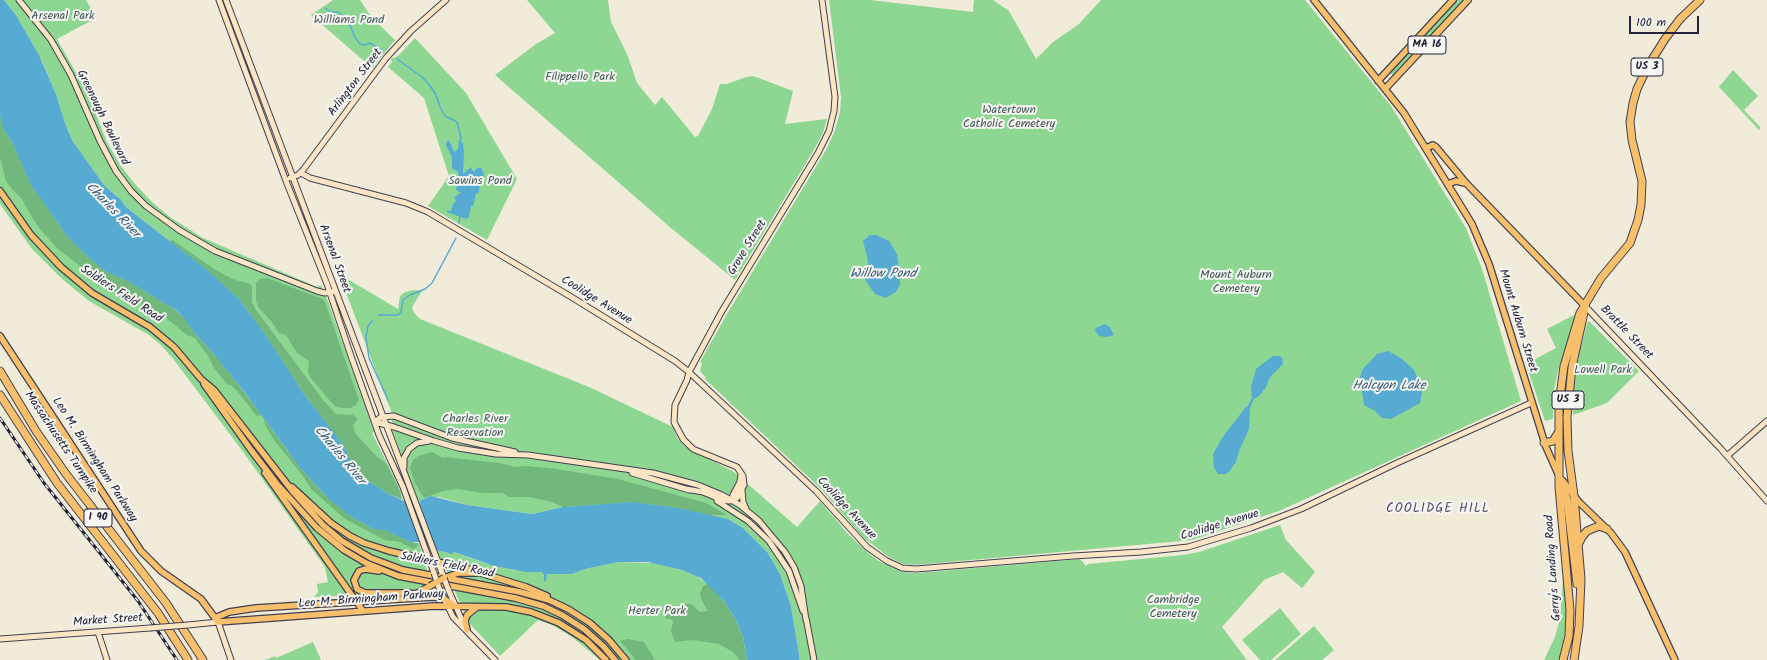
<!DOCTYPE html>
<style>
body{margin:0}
#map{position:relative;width:1767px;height:660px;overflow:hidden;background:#f1ebd9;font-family:Kalam,sans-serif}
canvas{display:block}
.scale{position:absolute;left:1629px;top:16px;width:70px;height:18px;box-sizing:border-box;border:2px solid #22223b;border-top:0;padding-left:5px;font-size:12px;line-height:14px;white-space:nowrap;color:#22223b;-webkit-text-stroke:3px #f6f6f2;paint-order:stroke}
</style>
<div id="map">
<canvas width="1767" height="660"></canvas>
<div class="scale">100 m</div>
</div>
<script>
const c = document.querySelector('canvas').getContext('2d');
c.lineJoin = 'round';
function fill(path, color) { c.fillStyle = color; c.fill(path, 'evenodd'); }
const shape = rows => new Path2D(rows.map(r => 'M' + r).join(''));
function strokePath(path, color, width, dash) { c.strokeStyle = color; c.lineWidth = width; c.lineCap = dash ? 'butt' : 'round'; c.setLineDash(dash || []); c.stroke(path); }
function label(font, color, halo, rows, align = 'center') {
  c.font = font + ' Kalam,sans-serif'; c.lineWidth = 4; c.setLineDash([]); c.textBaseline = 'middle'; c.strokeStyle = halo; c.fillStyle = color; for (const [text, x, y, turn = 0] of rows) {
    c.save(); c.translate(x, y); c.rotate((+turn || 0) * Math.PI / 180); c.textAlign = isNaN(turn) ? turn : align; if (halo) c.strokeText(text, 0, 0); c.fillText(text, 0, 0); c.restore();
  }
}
fill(shape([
 [4,0,86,0,96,18,57,39,87,92,107,142,121,166,134,183,153,203,170,217,203,238,317,287,321,285,329,304,374,432,372,433,398,485,403,500,381,490,361,476,244,305,236,296,166,238,126,207,116,195,104,185,72,140,65,123,56,94,42,61,20,22],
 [333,0,360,0,372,18,395,40,372,68,311,15],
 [527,0,608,0,611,22,627,54,637,83,655,105,662,97,695,137,698,136,712,109,720,84,727,84,746,77,753,76,793,91,785,124,827,119,823,133,815,148,735,280,671,228,495,75,536,44,555,33],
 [829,0,870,0,973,12,974,0,993,0,1009,11,1036,59,1053,42,1079,24,1101,0,1305,0,1391,106,1466,228,1482,269,1521,401,1279,511,1192,540,916,565,903,564,889,557,864,538,821,489,705,379,706,378,700,371,702,363,700,362,727,314,826,150,834,133,840,112,841,97],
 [1457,0,1463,0,1395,74,1393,76,1391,74,1391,71],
 [415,38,466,93,517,179,487,240,428,206,449,176,424,98,388,67,392,62,391,59,398,56],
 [1733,70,1758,96,1744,110,1761,128,1759,130,1719,87],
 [0,115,2,121,170,306,262,415,288,452,414,543,419,543,429,577,427,583,423,587,401,596,358,598,342,596,314,597,318,592,317,584,328,582,325,567,241,449,174,360,161,345,149,335,89,301,62,279,32,249,0,204],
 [339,274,398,309,400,296,405,292,414,290,422,291,412,307,414,313,420,319,589,387,673,427,678,439,686,447,734,472,797,527,820,501,848,534,865,550,877,560,901,572,917,573,1080,559,1086,566,1088,564,1183,555,1199,552,1280,525,1286,540,1315,572,1302,588,1283,572,1264,580,1222,627,1247,660,800,660,791,606,780,574,768,553,743,528,728,519,705,515,600,505,563,507,532,514,467,505,439,497,421,500,419,504,393,432,391,411],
 [1576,314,1558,371,1554,390,1553,419,1545,421,1526,364,1556,348,1547,329],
 [1589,321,1639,371,1607,403,1573,415,1574,388,1579,355,1587,323],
 [436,550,448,553,454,552,484,563,514,570,542,572,544,575,544,580,547,574,572,574,585,569,619,562,654,563,689,572,697,576,708,584,746,656,747,660,600,660,572,637,552,625,538,620,500,656,470,624,469,619,471,616,466,613,458,599,445,566],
 [1563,577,1567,606,1565,660,1544,660,1555,637,1560,619],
 [1280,608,1301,634,1271,660,1260,660,1242,640],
 [1314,626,1334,650,1322,660,1275,660],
 [313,642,321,660,265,660,275,656,276,658]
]), '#8dd793');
fill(shape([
 [0,115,3,128,12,142,31,185,62,229,87,256,105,271,128,281,177,311,188,322,197,336,218,358,262,415,257,416,255,414,238,392,231,385,228,385,214,368,208,356,195,338,187,335,161,314,147,306,116,292,98,280,58,249,38,227,21,198,13,190,6,181,0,158],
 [171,239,217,271,233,279,250,284,252,287,252,302,256,310,323,400,336,414,353,415,358,419,353,425,355,433,377,457,386,463,401,493,401,499,387,493,353,470,347,453,341,442,304,394,244,305,207,270,181,252,171,242],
 [267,278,323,299,325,302,359,400,356,405,351,408,342,408,336,407,332,403,310,377,308,371,309,361,297,353,286,335,279,333,271,321,259,308,256,301,256,283,260,279],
 [264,419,301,469,321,491,362,523,373,529,385,530,410,542,418,543,416,548,413,549,400,542,385,540,345,519,311,489,303,476,274,440,265,425],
 [432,452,443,458,445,457,499,463,516,467,527,466,556,469,618,479,706,503,727,515,705,515,678,508,633,502,563,507,552,502,529,497,509,497,502,493,481,493,458,489,443,491,424,498,415,483,410,468,413,460,418,456],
 [708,584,725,602,737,622,743,637,747,660,740,660,733,652,719,644,692,640,675,642,671,631,673,622,671,619,666,619,665,616,673,612,679,613,682,612,682,605,685,604,691,604,700,612,708,611,702,601,700,594,703,586],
 [628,639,644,642,655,660,636,660,620,641]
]), '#72b87d');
fill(shape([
 [0,0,4,0,17,17,39,55,56,94,65,123,72,140,104,185,120,199,126,207,207,270,240,300,264,333,304,394,341,442,347,453,353,470,356,473,387,493,421,509,419,504,421,500,431,496,467,505,532,514,563,507,633,502,678,508,728,519,743,528,768,553,780,574,791,606,800,660,747,660,743,637,737,622,725,602,701,578,682,570,648,562,619,562,585,569,572,574,547,574,546,581,544,581,544,575,542,572,526,572,494,566,454,552,452,554,436,550,419,542,410,542,385,530,373,529,352,517,331,501,301,469,246,394,214,354,197,336,183,317,177,311,128,281,105,271,87,256,67,236,31,185,12,142,3,128,0,115],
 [449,140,454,152,458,149,459,140,463,143,464,152,463,174,471,167,474,172,477,168,481,168,484,174,483,178,480,180,479,192,476,194,473,206,471,206,469,217,466,219,447,212,447,210,451,211,453,204,456,201,454,197,461,193,456,190,457,186,454,179,459,176,458,172,452,168,452,157,446,145,447,141],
 [870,235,876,235,889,241,897,254,900,273,900,285,896,292,886,298,875,294,865,280,868,261,863,241],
 [1104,324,1110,327,1114,335,1107,337,1099,336,1095,331,1096,328],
 [1388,351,1401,358,1414,370,1419,381,1422,394,1420,403,1391,419,1382,418,1375,411,1364,405,1360,377,1362,370,1377,354],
 [1273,356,1279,356,1282,357,1283,364,1270,377,1266,387,1259,396,1254,399,1250,408,1249,429,1239,451,1236,462,1229,472,1225,474,1218,474,1214,467,1213,454,1222,438,1245,408,1248,406,1252,398,1251,387,1256,369]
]), '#57abd3');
strokePath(shape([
 [325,8,331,12,338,12,347,18,355,37,360,44,364,45,370,43,382,50],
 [397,59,422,77,431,87,436,95,440,107,445,116,457,122,461,137,460,143],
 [459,223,460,215],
 [378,315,398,315,401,312,403,300,410,295,425,289,432,283,456,238],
 [372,321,368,326,366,337,369,358,388,400]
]), '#57abd3', 1.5);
const secondary = shape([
 [19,0,51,40,71,75,100,141,116,171,131,191,146,206,179,230,215,251,317,291,325,293,332,292],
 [219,0,286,181,327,284,351,356,379,435,403,487,434,573],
 [226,0,444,578],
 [301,173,310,178,406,203,428,212,573,298,675,361,689,372,816,491,867,547,887,561,902,568,916,569,1073,556,1141,552,1188,547,1251,528,1301,509,1397,463,1531,403],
 [290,178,298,175,303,170,386,58,411,31,446,0],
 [1585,306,1721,449,1767,501],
 [375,422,394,427,434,441,458,448,496,454,528,455,653,473,698,485,722,495,740,505,759,521,785,552,794,567,801,586,806,620],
 [375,422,381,417,394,416,452,438,515,452],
 [1727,456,1767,421],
 [404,467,404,458,409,449,417,443,429,441],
 [632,473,689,490],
 [686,489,703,492,722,500,729,501,737,498,744,485,743,476,737,467,693,449,683,439,674,422,675,405,687,380,689,372,722,311,818,153,829,131,834,111,835,97,822,0],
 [742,490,743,502,746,509],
 [717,501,748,521,769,541,789,571,803,611],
 [732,501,733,495,740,482,741,474],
 [439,588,453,617,495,660],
 [448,589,465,627],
 [806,618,814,660],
 [188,625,218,622,231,660],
 [98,632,107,660],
 [0,639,150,628]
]);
const primary = shape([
 [1314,0,1404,113,1472,224,1489,264,1546,447,1558,474],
 [1378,81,1453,0],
 [1385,89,1468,0],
 [1426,148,1433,145,1436,147,1466,183,1585,306],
 [1448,184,1456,181,1465,183],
 [0,191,31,235,61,267,92,293,150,327,174,347,201,379,214,390,294,493,323,525,342,541,371,558,403,570,520,592,549,600,568,609,590,623,609,640,626,660],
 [0,336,141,551,161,571,201,599,218,622,434,606,506,607,531,612,559,623,586,640,606,660],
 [204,384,251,450,277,484,317,528,344,550,366,563,398,576,515,598,543,606,562,615,584,629,603,646,615,660],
 [265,473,363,611],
 [1563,481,1578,501,1611,533,1625,552,1675,660],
 [292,487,331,523,350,536,364,543,389,551,468,569,526,587,547,596],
 [379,571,365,569,359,571,354,580,357,589,365,593,408,593,423,595],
 [444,578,458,573,476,573],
 [416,594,430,586],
 [215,618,229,612,256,608,433,597,443,598,455,606],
 [467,630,465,621,467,615,477,607]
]);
const highway = shape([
 [0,371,36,431,66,474,166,603,203,660],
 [0,395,57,483,158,613,188,660],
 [1544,443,1553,441,1558,433],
 [1561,480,1567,499,1577,584],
 [1578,545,1582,537,1587,531,1599,526,1607,529],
 [1563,660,1569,636,1570,610,1559,487,1559,404,1564,366,1580,313,1601,278,1630,243,1638,220,1641,205,1642,181,1632,140,1630,122,1633,103,1637,89,1648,66,1665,39,1680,19,1700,0],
 [1574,660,1579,626,1581,579,1574,496,1568,451,1567,417,1572,367,1585,308]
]);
strokePath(secondary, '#414053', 7);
strokePath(primary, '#414053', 8);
strokePath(highway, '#414053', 9);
strokePath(secondary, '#fce5c4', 5);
strokePath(primary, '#f8bf6c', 5.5);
strokePath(highway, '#f8bf6c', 7);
const rail = shape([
 [0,418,44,483,138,601,177,660]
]);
strokePath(rail, '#22223b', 3);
strokePath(rail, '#f6f6f2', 1.5, [4.5]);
const secondaryBridge = shape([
 [434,573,439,588],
 [444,578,448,589],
 [150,628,188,625]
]);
const primaryBridge = shape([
 [430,586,444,578]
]);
strokePath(secondaryBridge, '#414053', 7, []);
strokePath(primaryBridge, '#414053', 8, []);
strokePath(secondaryBridge, '#fce5c4', 5);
strokePath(primaryBridge, '#f8bf6c', 5.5);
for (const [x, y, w] of [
 [1427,45,38],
 [1647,67,32],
 [1568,400,32],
 [98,518,28]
]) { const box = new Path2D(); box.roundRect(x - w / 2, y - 9, w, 18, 3); c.fillStyle = '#f6f6f2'; c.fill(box); strokePath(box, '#22223b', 1); }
label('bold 11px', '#22223b', null, [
 ["MA 16",1427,45],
 ["US 3",1647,67],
 ["US 3",1568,400],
 ["I 90",98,518]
]);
label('12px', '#425855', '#f6f6f2', [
 ["Arsenal Park",63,17],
 ["Williams Pond",349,21],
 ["Filippello Park",580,78],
 ["Watertown",1009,111],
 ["Catholic Cemetery",1009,125],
 ["Sawins Pond",480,182],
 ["Mount Auburn",1236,276],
 ["Cemetery",1236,290],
 ["Lowell Park",1603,371],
 ["Charles River",475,420],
 ["Reservation",475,434],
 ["Cambridge",1173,601],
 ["Cemetery",1173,615],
 ["Herter Park",657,612]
]);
label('12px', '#22223b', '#f6f6f2', [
 ["Arlington Street",356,83,-53],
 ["Greenough Boulevard",102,118,64],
 ["Grove Street",748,248,-58],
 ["Arsenal Street",334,259,70],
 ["Soldiers Field Road",121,295,33],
 ["Coolidge Avenue",596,301,32],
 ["Mount Auburn Street",1517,321,73],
 ["Brattle Street",1626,333,46],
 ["Massachusetts Turnpike",60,443,56],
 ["Leo M. Birmingham Parkway",94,460,57],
 ["Coolidge Avenue",846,509,47],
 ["Coolidge Avenue",1220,526,-17],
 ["Soldiers Field Road",447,566,11],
 ["Gerry's Landing Road",1554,568,-94],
 ["Leo M. Birmingham Parkway",371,600,-4],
 ["Market Street",108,621,-4]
]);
label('italic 13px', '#375978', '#f6f6f2', [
 ["Charles River",112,211,46],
 ["Willow Pond",883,275],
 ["Halcyon Lake",1389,387],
 ["Charles River",339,456,50]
]);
c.letterSpacing = '1px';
label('13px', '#5e476a', '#f6f6f2', [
 ["COOLIDGE HILL",1438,510]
]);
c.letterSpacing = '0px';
</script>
